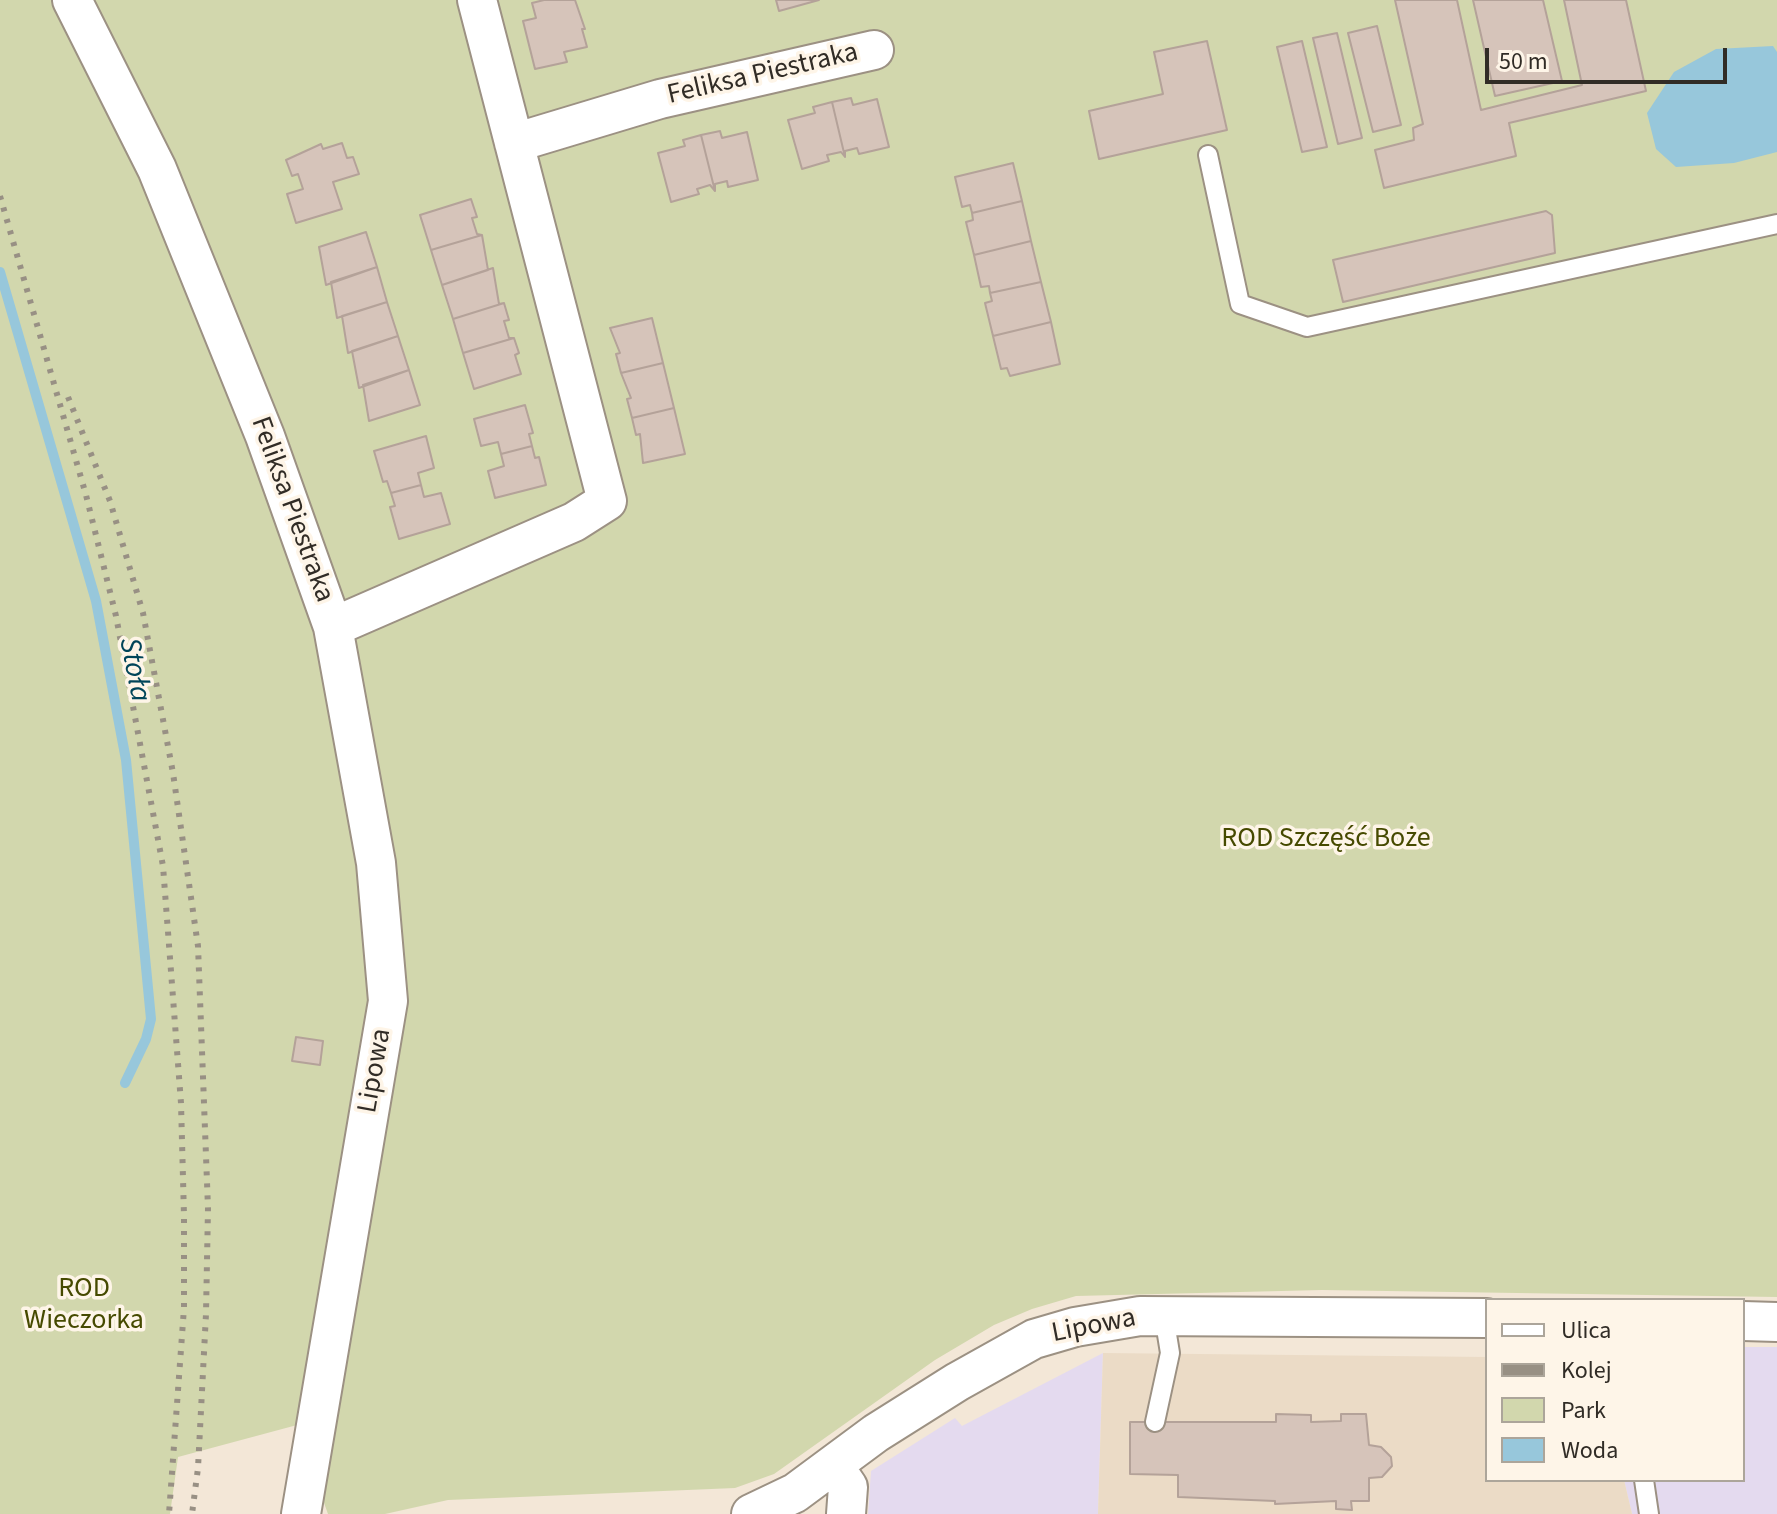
<!DOCTYPE html>
<meta charset="utf-8">
<style>
body{margin:0}
#map{position:relative;width:1777px;height:1514px;overflow:hidden;background:#f3e7d7;font-family:"Source Sans 3",sans-serif}
canvas{display:block}
.legend{position:absolute;left:1485px;top:1298px;width:260px;height:184px;box-sizing:border-box;background:#fef5e8;border:2px solid #aca59a;margin:0;padding:10px 14px;list-style:none;font-size:24px;color:#312c26}
.legend li{display:flex;align-items:center;gap:16px;height:40px}
.legend b{width:40px;border:2px solid #aca59a}
.scale{position:absolute;left:1485px;top:48px;width:242px;height:36px;box-sizing:border-box;border:4px solid #312c26;border-top:0;padding-left:10px;font-size:24px;line-height:28px;white-space:nowrap;color:#312c26;-webkit-text-stroke:6px #fef5e8;paint-order:stroke}
</style>
<div id="map">
<canvas width="1777" height="1514"></canvas>
<ul class="legend">
<li><b style="height:10px;background:#fff"></b>Ulica</li>
<li><b style="height:10px;background:#989084"></b>Kolej</li>
<li><b style="height:22px;background:#d2d7ad"></b>Park</li>
<li><b style="height:22px;background:#97c7db"></b>Woda</li>
</ul>
<div class="scale">50 m</div>
</div>
<script>
const c = document.querySelector('canvas').getContext('2d');
c.lineJoin = 'round';
function fill(path, color) { c.fillStyle = color; c.fill(path, 'evenodd'); }
const shape = rows => new Path2D(rows.map(r => 'M' + r).join(''));
function strokePath(path, color, width, dash) { c.strokeStyle = color; c.lineWidth = width; c.lineCap = dash ? 'butt' : 'round'; c.setLineDash(dash || []); c.stroke(path); }
function label(font, color, halo, rows, align = 'center') {
  c.font = font + ' "Source Sans 3",sans-serif'; c.lineWidth = 7; c.setLineDash([]); c.textBaseline = 'middle'; c.strokeStyle = halo; c.fillStyle = color; for (const [text, x, y, turn = 0] of rows) {
    c.save(); c.translate(x, y); c.rotate((+turn || 0) * Math.PI / 180); c.textAlign = isNaN(turn) ? turn : align; if (halo) c.strokeText(text, 0, 0); c.fillText(text, 0, 0); c.restore();
  }
}
fill(shape([
 [1743,1347,1777,1347,1777,1514,1632,1514,1624,1480,1743,1480],
 [1103,1353,1098,1514,868,1514,871,1471,955,1418,962,1426]
]), '#e4daef');
fill(shape([
 [1103,1353,1487,1357,1487,1480,1624,1480,1632,1514,1098,1514]
]), '#ebdbc6');
fill(shape([
 [0,0,1777,0,1777,1297,1322,1290,1076,1296,1032,1309,994,1325,935,1360,774,1474,735,1488,448,1500,385,1514,328,1514,323,1500,338,1414,178,1457,170,1514,0,1514]
]), '#d2d7ad');
fill(shape([
 [1773,46,1777,52,1777,152,1734,163,1676,167,1656,149,1647,113,1674,72,1716,49]
]), '#97c7db');
strokePath(shape([
 [0,272,96,601,126,760,151,1019,146,1039,125,1083]
]), '#97c7db', 10);
const building = shape([
 [544,0,575,0,585,29,582,29,587,47,564,52,567,62,535,69,523,21,536,18,532,3,544,0],
 [776,0,819,0,779,11,776,0],
 [1395,0,1457,0,1481,110,1582,85,1564,0,1626,0,1646,91,1509,123,1516,156,1384,188,1375,150,1414,140,1413,128,1423,124,1395,0],
 [1473,0,1543,0,1562,81,1495,96,1473,0],
 [1377,26,1401,125,1373,132,1348,33,1377,26],
 [1337,33,1362,138,1338,144,1313,38,1337,33],
 [1207,41,1227,130,1099,159,1089,111,1163,94,1154,52,1207,41],
 [1302,41,1327,147,1302,152,1277,47,1302,41],
 [851,98,853,105,877,99,889,147,859,154,857,148,845,151,845,157,832,102,851,98],
 [832,102,845,157,841,152,827,155,829,161,802,169,788,120,815,113,813,107,832,102],
 [720,131,722,138,747,132,758,180,728,187,727,181,715,184,715,191,701,135,720,131],
 [701,135,715,191,710,185,697,189,699,194,671,202,658,153,685,146,683,140,701,135],
 [342,143,347,158,353,157,359,174,333,182,342,209,296,223,287,194,303,189,298,174,292,176,286,160,321,144,323,149,342,143],
 [1013,163,1022,201,972,213,970,205,962,207,955,177,1013,163],
 [471,199,477,217,472,218,477,234,482,235,431,250,420,215,471,199],
 [1022,201,1031,241,974,255,966,222,973,220,972,213,1022,201],
 [1546,211,1552,215,1555,253,1343,302,1333,260,1546,211],
 [366,232,377,267,326,285,319,247,366,232],
 [482,235,488,270,442,285,431,250,482,235],
 [1031,241,1041,282,990,293,989,286,981,287,974,255,1031,241],
 [377,267,387,302,337,318,331,282,377,267],
 [493,268,499,304,504,303,453,319,442,285,493,268],
 [1041,282,1051,322,993,336,985,303,992,301,990,293,1041,282],
 [387,302,398,336,348,353,342,316,387,302],
 [504,303,509,320,504,321,509,338,514,338,463,353,453,319,504,303],
 [652,318,663,363,621,373,616,354,620,353,610,328,652,318],
 [1051,322,1060,364,1010,376,1007,368,1001,369,993,336,1051,322],
 [398,336,409,370,359,388,352,351,398,336],
 [514,338,519,353,515,355,521,374,474,389,463,353,514,338],
 [663,363,674,408,632,418,627,399,631,398,621,373,663,363],
 [409,370,420,405,369,421,363,385,409,370],
 [525,405,533,433,529,434,532,446,501,454,498,442,481,446,474,419,525,405],
 [674,408,685,454,643,463,640,434,636,435,632,418,674,408],
 [426,436,434,468,418,473,421,485,391,493,387,481,383,482,374,451,426,436],
 [532,446,535,458,539,457,546,485,495,498,488,471,504,466,501,454,532,446],
 [421,485,424,497,441,493,450,524,399,539,390,507,395,506,391,493,421,485],
 [296,1037,323,1041,320,1065,292,1061,296,1037],
 [1276,1414,1311,1415,1311,1422,1341,1421,1341,1414,1366,1414,1369,1445,1381,1447,1391,1457,1392,1466,1382,1477,1369,1478,1369,1501,1351,1501,1352,1510,1336,1509,1336,1501,1275,1504,1275,1501,1178,1497,1178,1475,1130,1474,1130,1422,1276,1422,1276,1414]
]);
fill(building, '#d6c4ba');
strokePath(building, '#b4a299', 2);
const service = shape([
 [1208,155,1240,304,1307,327,1777,224],
 [1155,1422,1170,1353,1164,1316],
 [1644,1480,1649,1514]
]);
const minor = shape([
 [72,0,157,169,265,436,333,627,376,863,388,1001,301,1514],
 [514,143,660,99,874,50],
 [333,627,574,522,607,501,477,0],
 [1743,1321,1777,1322],
 [833,1465,848,1487,846,1514],
 [751,1514,795,1493,876,1433,957,1382,1034,1339,1075,1327,1140,1316,1487,1318]
]);
strokePath(service, '#9c9183', 22);
strokePath(minor, '#9c9183', 42);
strokePath(service, '#fff', 18);
strokePath(minor, '#fff', 38);
strokePath(shape([
 [0,196,86,495,116,616,163,866,181,1103,184,1216,184,1308,169,1514],
 [68,397,110,501,143,613,173,773,198,946,208,1208,206,1314,198,1468,192,1514]
]), '#989084', 6, [4, 8]);
label('28px', '#312c26', '#fef5e8', [
 ["Feliksa Piestraka",763,75,-13],
 ["Feliksa Piestraka",291,510,70],
 ["Lipowa",376,1071,-80],
 ["Lipowa",1094,1327,-11]
]);
label('28px', '#464a00', '#fef5e8', [
 ["ROD Szczęść Boże",1326,840],
 ["ROD",84,1290],
 ["Wieczorka",84,1322]
]);
label('italic 30px', '#004559', '#fef5e8', [
 ["Stoła",133,670,79]
]);
</script>
